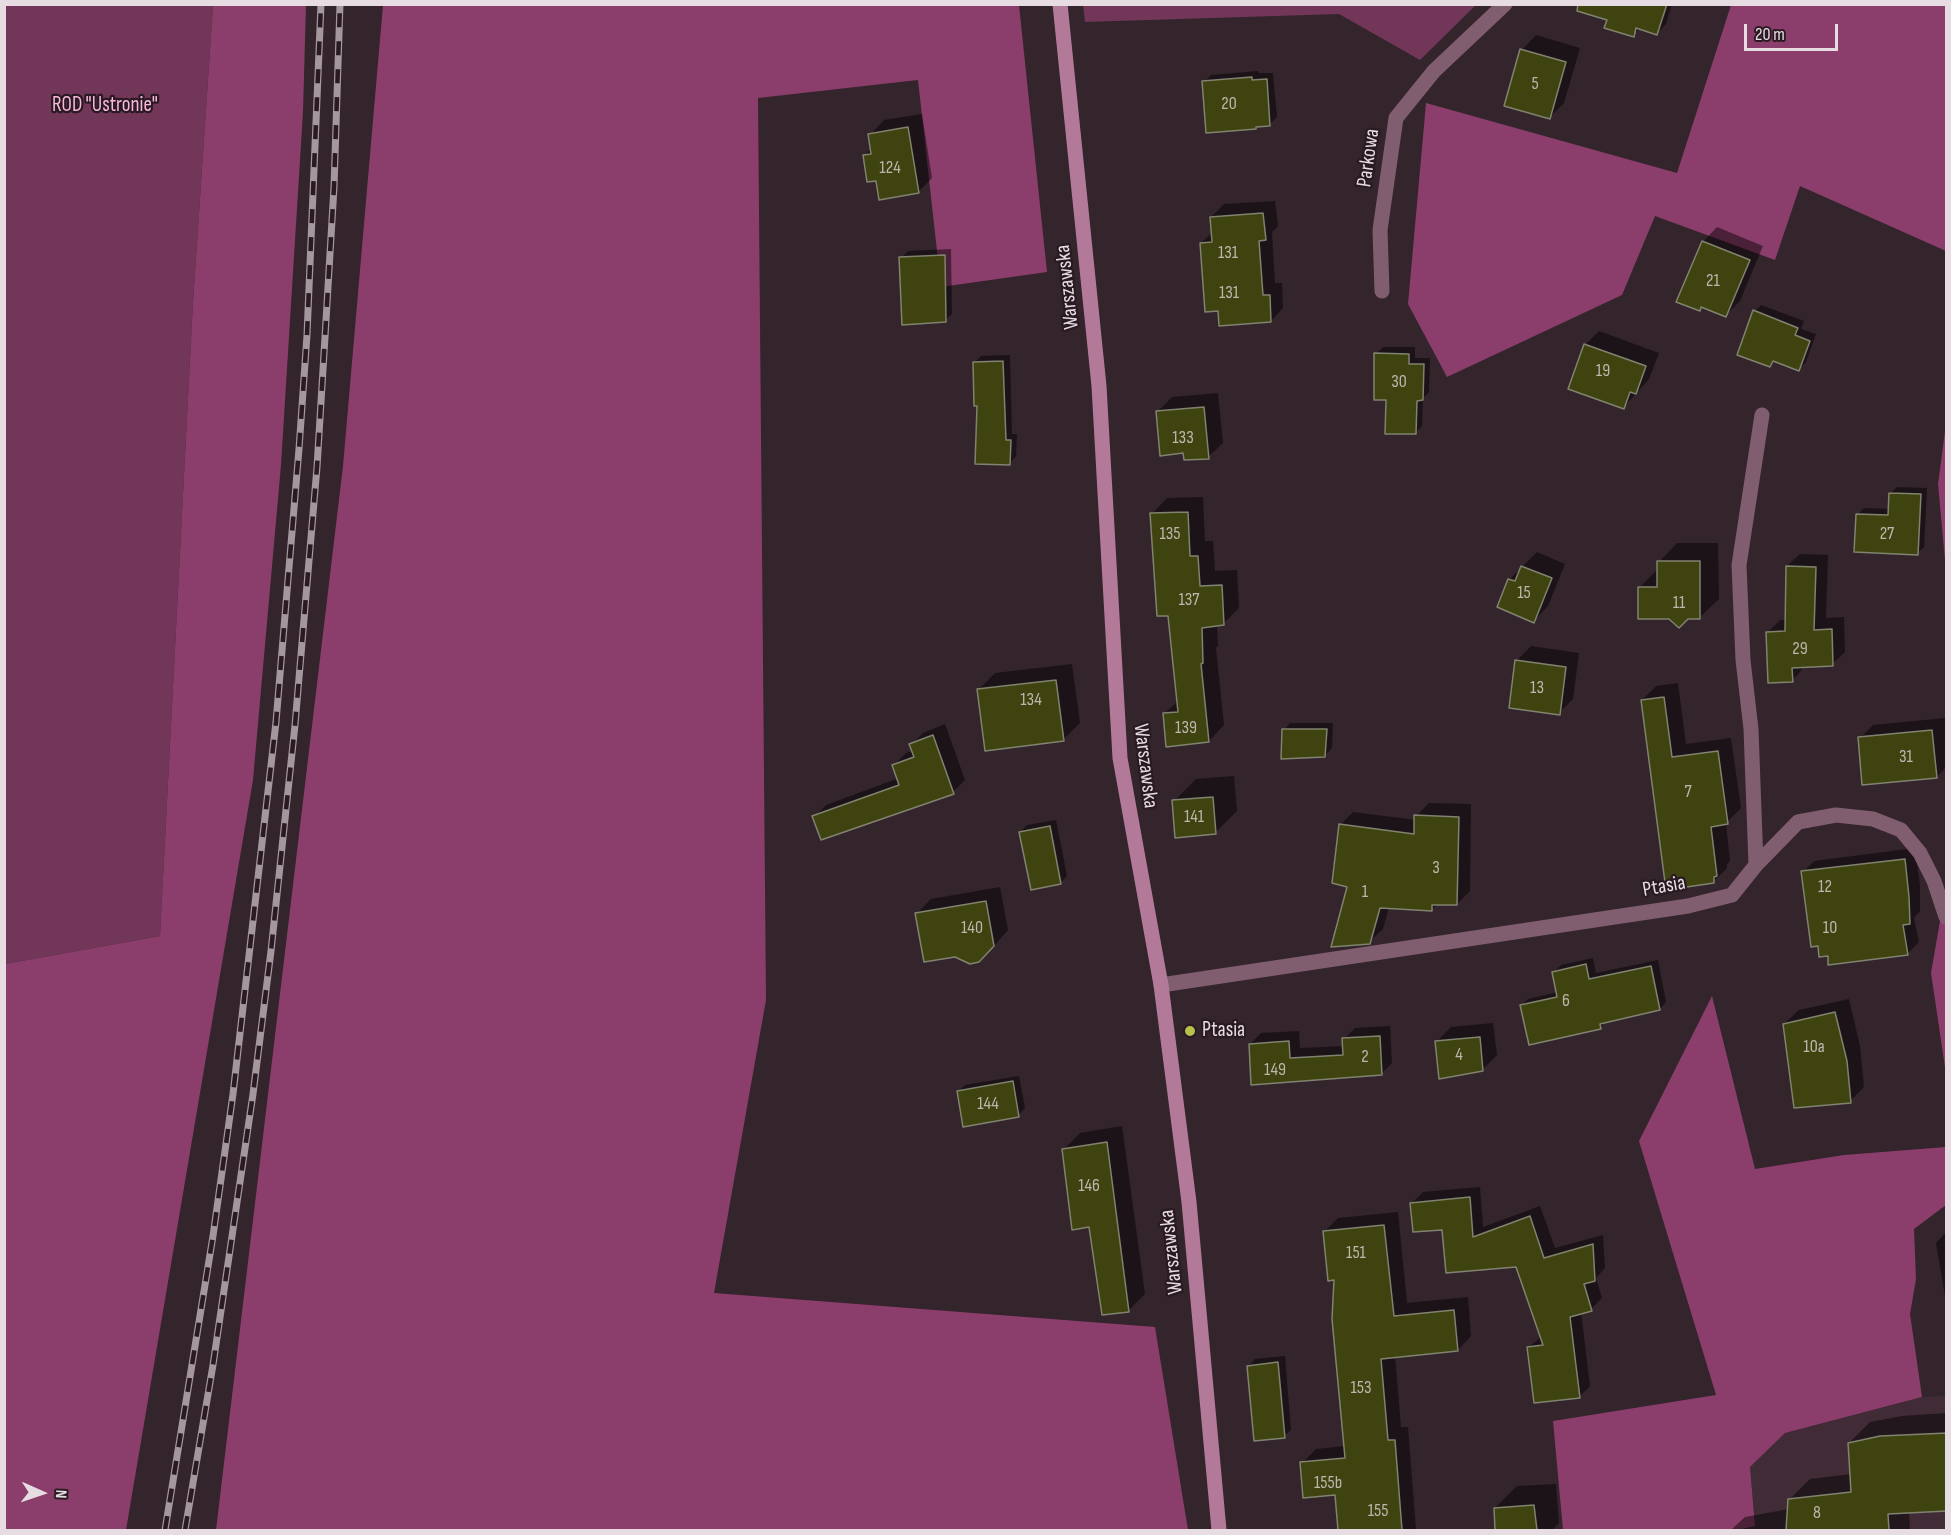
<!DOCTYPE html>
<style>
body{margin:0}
#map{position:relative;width:1951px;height:1535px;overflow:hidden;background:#34242c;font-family:"Sofia Sans Condensed",sans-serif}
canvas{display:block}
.frame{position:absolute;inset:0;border:6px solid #e7dce1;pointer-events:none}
.north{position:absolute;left:12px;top:1463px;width:60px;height:60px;-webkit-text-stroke:4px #2a1a23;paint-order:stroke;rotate:93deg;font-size:16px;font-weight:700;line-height:24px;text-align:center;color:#e7dce1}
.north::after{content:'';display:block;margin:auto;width:21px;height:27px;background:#e7dce1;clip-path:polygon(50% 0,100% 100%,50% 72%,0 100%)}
.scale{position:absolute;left:1744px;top:24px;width:94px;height:27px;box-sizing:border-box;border:3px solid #e7dce1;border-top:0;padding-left:8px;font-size:18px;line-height:21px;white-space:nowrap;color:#e7dce1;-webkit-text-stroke:4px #2a1a23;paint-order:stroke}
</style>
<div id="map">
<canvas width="1951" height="1535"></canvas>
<div class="frame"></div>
<div class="north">N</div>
<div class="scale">20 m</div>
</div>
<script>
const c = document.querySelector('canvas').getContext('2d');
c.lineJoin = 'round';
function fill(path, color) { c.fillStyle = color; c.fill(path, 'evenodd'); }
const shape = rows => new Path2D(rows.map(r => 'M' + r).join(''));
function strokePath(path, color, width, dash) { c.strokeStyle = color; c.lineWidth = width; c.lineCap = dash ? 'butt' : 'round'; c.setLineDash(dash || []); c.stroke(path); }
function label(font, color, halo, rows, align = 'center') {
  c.font = font + ' "Sofia Sans Condensed",sans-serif'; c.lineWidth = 4.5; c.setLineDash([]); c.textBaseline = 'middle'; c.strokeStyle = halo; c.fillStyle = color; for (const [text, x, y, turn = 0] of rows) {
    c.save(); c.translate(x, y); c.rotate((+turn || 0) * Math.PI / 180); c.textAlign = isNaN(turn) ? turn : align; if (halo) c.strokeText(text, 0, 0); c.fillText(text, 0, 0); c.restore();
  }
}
fill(shape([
 [1946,1396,1946,1530,1733,1530,1755,1522,1750,1467,1785,1433,1922,1397]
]), '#412b36');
fill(shape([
 [5,5,213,5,193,302,160,936,5,964],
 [1083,5,1084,4,1476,5,1420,60,1339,14,1085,22]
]), '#723659');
fill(shape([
 [213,5,306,5,303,112,281,465,253,780,126,1530,5,1530,5,964,160,936,193,302],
 [383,5,1019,5,1047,272,941,287,918,80,758,98,766,1000,714,1293,1155,1327,1188,1530,216,1530,343,466],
 [1731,5,1946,5,1946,251,1800,186,1775,260,1655,216,1622,295,1447,377,1408,304,1426,103,1677,173],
 [1946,424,1946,571,1938,484],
 [1946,886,1946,1074,1931,973],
 [1712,996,1755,1169,1844,1155,1946,1147,1946,1205,1914,1229,1916,1279,1910,1314,1922,1397,1785,1433,1750,1467,1755,1526,1737,1530,1563,1530,1553,1421,1716,1395,1639,1141]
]), '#8b3e6b');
fill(shape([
 [1612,4,1672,4,1666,24,1657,33,1640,28,1633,35],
 [1536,35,1580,48,1564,103,1550,117,1522,50],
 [1258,71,1259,73,1273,73,1277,117,1270,124,1258,126,1255,128,1204,82,1211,75],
 [922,114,932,178,918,192,877,179,864,156,872,148,870,135,884,120],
 [1275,201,1278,226,1272,232,1275,283,1282,283,1283,308,1271,321,1219,309,1201,243,1213,232,1211,217,1224,204],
 [1717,227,1763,246,1740,301,1725,316,1703,306,1700,310,1703,242],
 [951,249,952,314,945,320,901,258,908,251],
 [1761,305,1804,321,1801,329,1816,334,1806,362,1799,369,1775,360,1770,365,1755,311],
 [1599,331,1659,353,1649,379,1624,407,1585,345],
 [1383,347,1415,347,1415,358,1430,358,1429,392,1423,398,1422,426,1415,433,1387,398,1376,354],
 [1010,355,1012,434,1017,434,1016,456,1010,463,978,404,974,363,981,356],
 [1218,393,1223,443,1208,457,1185,452,1157,412,1172,397],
 [1897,487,1927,488,1924,547,1917,553,1857,515,1864,508,1890,509,1890,494],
 [1203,497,1205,541,1213,541,1215,571,1237,570,1239,608,1223,624,1217,625,1218,646,1216,648,1224,725,1209,741,1164,714,1179,700,1170,614,1152,514,1167,498],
 [1677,543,1718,543,1719,599,1700,617,1640,587,1658,569,1659,562],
 [1537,552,1565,564,1548,606,1534,621,1509,580],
 [1800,554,1828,555,1826,618,1844,617,1845,652,1832,664,1805,666,1792,681,1767,633,1780,620,1786,620,1787,566],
 [1531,646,1579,653,1573,699,1559,713,1516,661],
 [1072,664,1080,723,1063,740,978,690,995,673],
 [1678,683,1686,744,1731,738,1741,808,1726,823,1730,861,1727,864,1727,868,1713,882,1642,700,1656,686],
 [1945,718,1946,767,1937,777,1860,738,1873,725],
 [1290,723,1333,723,1332,748,1325,755,1284,730],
 [945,724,965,780,953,792,814,817,826,805,899,778,894,765,906,753,913,751,911,745,923,733],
 [1234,776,1237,811,1215,833,1174,801,1196,779],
 [1429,803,1471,804,1470,891,1457,904,1438,904,1431,910,1389,907,1383,929,1369,942,1349,886,1340,825,1353,812,1416,820,1416,816],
 [1056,820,1067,876,1061,882,1020,832,1027,825],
 [1915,848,1920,885,1920,911,1914,918,1919,942,1908,953,1829,955,1803,872,1814,861],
 [1000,887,1008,930,994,946,917,913,931,899],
 [1593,958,1596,973,1658,960,1666,1002,1660,1009,1607,1020,1600,1028,1521,1006,1528,999,1558,992,1554,972,1561,965],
 [1849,999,1860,1046,1864,1087,1850,1101,1784,1024,1799,1010],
 [1493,1023,1497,1055,1482,1070,1437,1041,1451,1027],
 [1390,1026,1392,1063,1381,1074,1253,1083,1250,1044,1261,1033,1299,1031,1300,1048,1344,1046,1344,1039,1355,1028],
 [1019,1076,1025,1108,1018,1115,958,1092,965,1085],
 [1122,1126,1145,1294,1129,1310,1091,1225,1064,1149,1080,1133],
 [1480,1187,1483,1227,1540,1206,1555,1248,1603,1235,1605,1268,1596,1278,1602,1298,1591,1309,1581,1312,1590,1386,1579,1397,1529,1347,1542,1336,1517,1266,1443,1229,1412,1203,1423,1192],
 [1398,1212,1407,1303,1468,1297,1471,1336,1458,1350,1395,1356,1401,1427,1408,1427,1416,1530,1339,1530,1337,1493,1302,1463,1316,1449,1345,1446,1335,1279,1324,1232,1338,1218],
 [1946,1232,1946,1296,1945,1296,1936,1243],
 [1285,1356,1291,1430,1284,1436,1249,1366,1255,1359],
 [1946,1413,1946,1510,1909,1512,1910,1530,1731,1530,1745,1517,1789,1509,1789,1500,1810,1479,1851,1474,1849,1443,1870,1422,1902,1416],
 [1556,1484,1559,1523,1552,1530,1497,1530,1495,1508,1517,1486]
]), '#0007');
const building = shape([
 [1578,4,1667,4,1657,35,1636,28,1634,37,1604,28,1607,20,1577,11,1578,4],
 [1520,49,1566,62,1550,119,1504,106,1520,49],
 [1252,77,1252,80,1267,79,1270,126,1256,127,1256,129,1206,133,1202,81,1252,77],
 [908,127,919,193,879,200,876,181,867,182,863,155,871,154,868,134,908,127],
 [1263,213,1266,240,1259,241,1263,295,1270,295,1271,322,1219,326,1218,311,1205,312,1200,243,1212,242,1210,217,1263,213],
 [1702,241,1750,260,1726,317,1701,307,1700,311,1676,302,1702,241],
 [945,255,946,322,902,325,899,257,945,255],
 [1753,310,1798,328,1795,335,1810,341,1799,371,1773,361,1770,367,1737,355,1753,310],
 [1584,344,1646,366,1636,394,1630,392,1624,409,1568,389,1584,344],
 [1374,353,1409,354,1409,364,1424,364,1423,400,1417,401,1416,434,1385,434,1386,400,1374,400,1374,353],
 [1003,361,1006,440,1011,440,1010,465,975,464,977,406,974,406,973,362,1003,361],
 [1204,407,1209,459,1184,460,1183,453,1160,456,1156,411,1204,407],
 [1889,493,1921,494,1918,555,1854,552,1856,514,1888,515,1889,493],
 [1188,512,1190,556,1198,556,1200,586,1222,585,1224,625,1202,628,1203,663,1201,664,1209,742,1166,747,1163,713,1178,712,1168,616,1157,616,1150,513,1188,512],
 [1657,561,1700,561,1700,619,1688,619,1679,628,1669,619,1638,619,1638,587,1657,587,1657,561],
 [1521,566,1552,578,1534,623,1497,607,1508,579,1515,581,1521,566],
 [1786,566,1816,567,1814,630,1832,629,1833,666,1792,668,1793,682,1768,683,1766,632,1785,631,1786,566],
 [1515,660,1566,667,1560,715,1509,708,1515,660],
 [1056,680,1064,741,985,751,977,689,1056,680],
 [1664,697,1672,757,1718,751,1728,824,1711,827,1717,876,1714,877,1714,883,1666,890,1641,700,1664,697],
 [1282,729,1327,729,1325,757,1281,759,1282,729],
 [1932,730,1937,778,1862,785,1858,737,1932,730],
 [933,735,954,794,821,840,812,816,899,785,892,765,914,757,909,744,933,735],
 [1213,797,1216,834,1175,838,1172,800,1213,797],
 [1414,815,1459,817,1457,905,1432,905,1432,911,1380,908,1370,944,1331,947,1347,887,1332,883,1339,824,1414,834,1414,815],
 [1050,826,1061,884,1031,890,1019,832,1050,826],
 [1905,859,1909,897,1910,924,1903,925,1908,955,1828,965,1828,956,1819,957,1818,946,1811,947,1801,871,1905,859],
 [986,901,994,946,979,962,970,964,955,957,924,962,915,913,986,901],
 [1586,964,1589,979,1651,966,1660,1010,1600,1024,1601,1029,1529,1045,1520,1005,1557,997,1552,972,1586,964],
 [1835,1012,1847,1061,1851,1103,1794,1108,1783,1024,1835,1012],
 [1380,1036,1382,1075,1251,1085,1249,1044,1289,1041,1290,1058,1343,1055,1342,1038,1380,1036],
 [1480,1037,1483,1071,1439,1079,1435,1041,1480,1037],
 [1013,1081,1019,1117,963,1127,957,1091,1013,1081],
 [1107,1142,1129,1312,1102,1315,1089,1227,1072,1230,1062,1149,1107,1142],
 [1470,1197,1473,1237,1530,1216,1544,1258,1593,1244,1595,1281,1584,1284,1592,1311,1570,1317,1580,1398,1534,1403,1527,1347,1543,1345,1516,1267,1446,1273,1442,1230,1413,1232,1410,1203,1470,1197],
 [1384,1225,1394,1316,1454,1310,1458,1351,1381,1359,1388,1440,1395,1440,1402,1530,1338,1530,1335,1495,1303,1498,1300,1462,1345,1458,1332,1319,1334,1280,1328,1281,1323,1231,1384,1225],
 [1278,1362,1285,1438,1254,1441,1247,1366,1278,1362],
 [1947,1433,1947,1511,1888,1514,1889,1530,1786,1530,1788,1499,1851,1492,1848,1443,1880,1436,1947,1433],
 [1534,1505,1537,1530,1495,1530,1494,1508,1534,1505]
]);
fill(building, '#3e4310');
strokePath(building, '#80836f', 1.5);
strokePath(shape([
 [1382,291,1380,230,1396,118,1434,71,1505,4],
 [1756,865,1751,729,1743,660,1739,565,1762,415],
 [1161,985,1688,906,1732,895,1756,865,1798,822,1836,815,1873,819,1901,830,1920,853,1934,881,1946,917]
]), '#815d70', 15);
strokePath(shape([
 [1060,4,1099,386,1120,758,1161,985,1189,1202,1219,1530]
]), '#b27a98', 15);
const rail = shape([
 [165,1530,213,1236,233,1094,276,722,299,449,307,335,321,4],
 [185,1530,213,1365,253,1094,271,951,295,725,317,467,325,337,334,187,340,4]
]);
strokePath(rail, '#a4979d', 7);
strokePath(rail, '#2a1a23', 4.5, [14]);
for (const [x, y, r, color] of [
 [1190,1031,6,"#b6c249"]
]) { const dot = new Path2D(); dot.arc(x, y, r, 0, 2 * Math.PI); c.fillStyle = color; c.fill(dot); strokePath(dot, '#2a1a23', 2); }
label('18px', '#bdb6ad', null, [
 ["5",1535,84],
 ["20",1229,104],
 ["124",890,168],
 ["131",1228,253],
 ["21",1713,281],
 ["131",1229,293],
 ["19",1603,371],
 ["30",1399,382],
 ["133",1183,438],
 ["135",1170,534],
 ["27",1887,534],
 ["15",1524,593],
 ["137",1189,600],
 ["11",1679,603],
 ["29",1800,649],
 ["13",1537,688],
 ["134",1031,700],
 ["139",1186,728],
 ["31",1906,757],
 ["7",1688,792],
 ["141",1194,817],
 ["3",1436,868],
 ["12",1825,887],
 ["1",1365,892],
 ["140",972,928],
 ["10",1830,928],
 ["6",1566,1001],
 ["10a",1814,1047],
 ["4",1459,1055],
 ["2",1365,1057],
 ["149",1275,1070],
 ["144",988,1104],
 ["146",1089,1186],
 ["151",1356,1253],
 ["153",1361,1388],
 ["155b",1328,1483],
 ["155",1378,1511],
 ["8",1817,1513]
]);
label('21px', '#fab8db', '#2a1a23', [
 ["ROD \"Ustronie\"",105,106]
]);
label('21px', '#e7dce1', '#2a1a23', [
 ["Parkowa",1369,158,-82],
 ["Warszawska",1068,287,-96],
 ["Warszawska",1145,766,83],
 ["Ptasia",1664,887,-10],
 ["Warszawska",1172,1252,-96]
]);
label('21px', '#e7dce1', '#2a1a23', [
 ["Ptasia",1202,1031]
], 'left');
</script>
